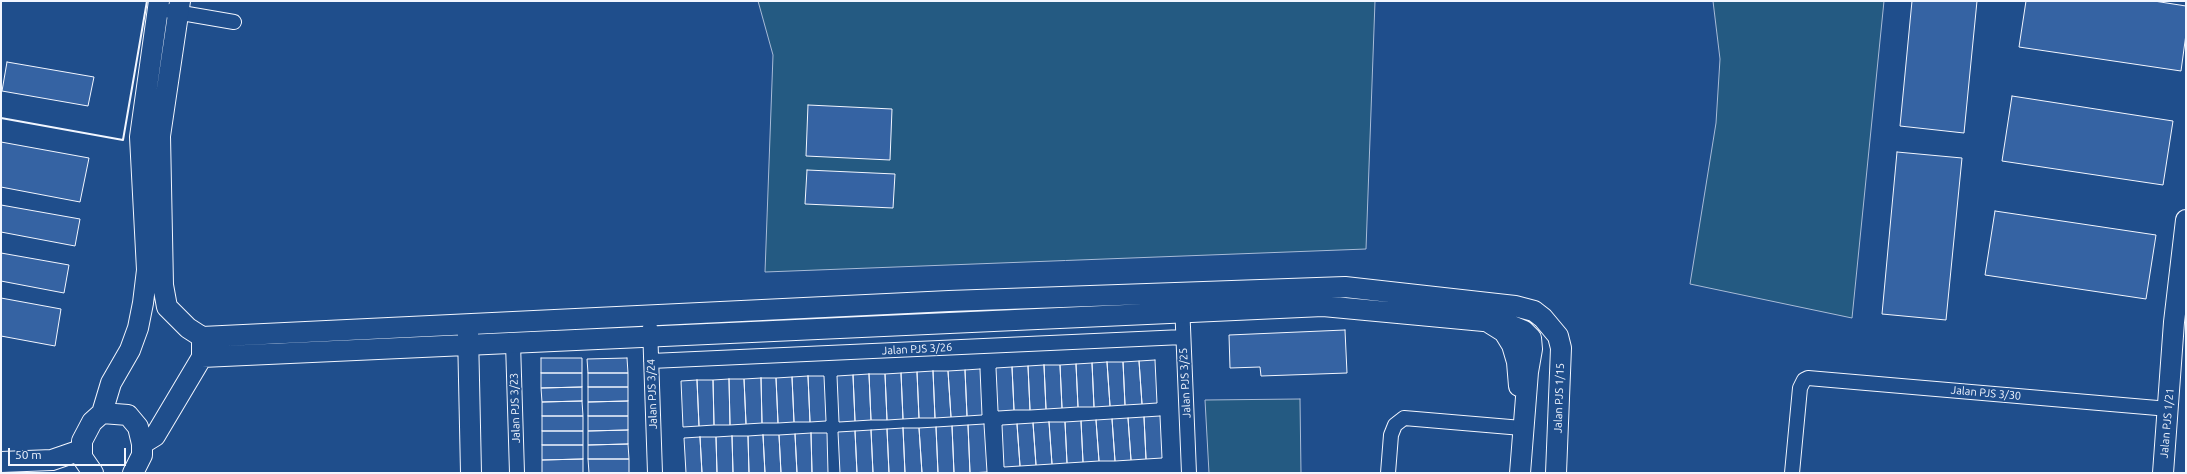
<!DOCTYPE html>
<style>
body{margin:0}
#map{position:relative;width:2187px;height:474px;overflow:hidden;background:#1f4e8c;font-family:Ubuntu,sans-serif}
canvas{display:block}
.frame{position:absolute;inset:0;border:2px solid #f2f6ff;pointer-events:none}
.scale{position:absolute;left:8px;top:448px;width:118px;height:18px;box-sizing:border-box;border:2px solid #f2f6ff;border-top:0;padding-left:5px;font-size:12px;line-height:14px;white-space:nowrap;color:#f2f6ff;-webkit-text-stroke:3px #1f4e8c;paint-order:stroke}
</style>
<div id="map">
<canvas width="2187" height="474"></canvas>
<div class="frame"></div>
<div class="scale">50 m</div>
</div>
<script>
const c = document.querySelector('canvas').getContext('2d');
c.lineJoin = 'round';
function fill(path, color) { c.fillStyle = color; c.fill(path, 'evenodd'); }
const shape = rows => new Path2D(rows.map(r => 'M' + r).join(''));
function strokePath(path, color, width, dash) { c.strokeStyle = color; c.lineWidth = width; c.lineCap = dash ? 'butt' : 'round'; c.setLineDash(dash || []); c.stroke(path); }
function label(font, color, halo, rows, align = 'center') {
  c.font = font + ' Ubuntu,sans-serif'; c.lineWidth = 3; c.setLineDash([]); c.textBaseline = 'middle'; c.strokeStyle = halo; c.fillStyle = color; for (const [text, x, y, turn = 0] of rows) {
    c.save(); c.translate(x, y); c.rotate((+turn || 0) * Math.PI / 180); c.textAlign = isNaN(turn) ? turn : align; if (halo) c.strokeText(text, 0, 0); c.fillText(text, 0, 0); c.restore();
  }
}
const green = shape([
 [758,1,1375,1,1366,249,765,272,773,55,758,1],
 [1713,1,1884,1,1852,318,1690,284,1716,123,1720,59,1713,1],
 [1300,399,1301,473,1209,473,1205,400,1300,399]
]);
fill(green, '#245a82');
strokePath(green, '#a8bbd7', 1);
const building = shape([
 [1912,1,1977,1,1964,133,1900,126,1912,1],
 [2026,1,2154,1,2186,6,2186,34,2181,71,2019,47,2026,1],
 [7,62,94,77,88,106,2,91,7,62],
 [2012,96,2173,121,2163,185,2002,161,2012,96],
 [808,105,892,109,890,160,806,156,808,105],
 [1,142,89,158,80,202,1,187,1,142],
 [1897,152,1962,158,1946,320,1882,314,1897,152],
 [807,170,895,174,893,208,805,204,807,170],
 [1,205,80,219,75,246,1,232,1,205],
 [1995,211,2156,235,2146,299,1985,275,1995,211],
 [1,253,69,265,64,293,1,281,1,253],
 [1,298,61,309,55,346,1,336,1,298],
 [1345,330,1347,373,1261,376,1260,367,1230,368,1229,335,1345,330],
 [541,358,582,358,582,373,541,373,541,358],
 [627,358,628,373,588,373,587,359,627,358],
 [1155,360,1157,403,1142,404,1139,361,1155,360],
 [1139,361,1142,404,1125,405,1123,362,1139,361],
 [1107,362,1110,406,1094,407,1092,363,1107,362],
 [1107,362,1123,362,1125,405,1110,406,1107,362],
 [1092,363,1094,407,1078,407,1076,364,1092,363],
 [1076,364,1078,407,1062,408,1060,365,1076,364],
 [1044,365,1046,409,1030,410,1028,366,1044,365],
 [1044,365,1060,365,1062,408,1046,409,1044,365],
 [1028,366,1030,410,1014,410,1012,367,1028,366],
 [1012,367,1014,410,998,411,996,368,1012,367],
 [980,369,982,415,967,416,965,370,980,369],
 [965,370,967,416,951,417,948,371,965,370],
 [933,371,935,418,919,418,917,372,933,371],
 [933,371,948,371,951,417,935,418,933,371],
 [917,372,919,418,903,419,901,373,917,372],
 [541,373,582,373,582,387,541,388,541,373],
 [588,373,628,373,628,387,588,387,588,373],
 [901,373,903,419,887,420,885,374,901,373],
 [869,374,871,420,855,421,853,375,869,374],
 [869,374,885,374,887,420,871,420,869,374],
 [853,375,855,421,839,422,837,376,853,375],
 [808,376,810,422,794,422,792,377,808,376],
 [808,376,824,376,826,421,810,422,808,376],
 [792,377,794,422,778,423,776,378,792,377],
 [761,378,762,423,746,424,744,379,761,378],
 [761,378,776,378,778,423,762,423,761,378],
 [729,379,730,425,714,425,713,380,729,379],
 [729,379,744,379,746,424,730,425,729,379],
 [697,380,699,426,683,427,681,381,697,380],
 [697,380,713,380,714,425,699,426,697,380],
 [582,387,582,401,542,402,541,388,582,387],
 [588,387,628,387,628,401,588,402,588,387],
 [582,401,583,416,542,416,542,402,582,401],
 [628,401,628,416,588,416,588,402,628,401],
 [542,416,583,416,583,431,542,431,542,416],
 [588,416,628,416,628,430,588,431,588,416],
 [1160,416,1162,458,1146,459,1144,417,1160,416],
 [1144,417,1146,459,1131,460,1128,418,1144,417],
 [1128,418,1131,460,1115,461,1112,419,1128,418],
 [1112,419,1115,461,1099,461,1096,420,1112,419],
 [1096,420,1099,461,1083,462,1081,421,1096,420],
 [1081,421,1083,462,1067,463,1065,422,1081,421],
 [1049,422,1065,422,1067,463,1052,464,1049,422],
 [1049,422,1052,464,1036,465,1033,423,1049,422],
 [1033,423,1036,465,1020,466,1017,424,1033,423],
 [984,424,987,472,970,473,968,425,984,424],
 [1017,424,1020,466,1004,467,1002,425,1017,424],
 [968,425,970,473,954,473,952,426,968,425],
 [952,426,954,473,938,473,936,427,952,426],
 [936,427,938,473,922,473,919,428,936,427],
 [903,428,919,428,922,473,905,473,903,428],
 [903,428,905,473,889,473,887,429,903,428],
 [887,429,889,473,873,473,871,430,887,429],
 [628,430,628,444,588,445,588,431,628,430],
 [871,430,873,473,857,473,855,431,871,430],
 [542,431,583,431,583,445,542,445,542,431],
 [855,431,857,473,840,473,838,432,855,431],
 [811,433,827,433,828,473,812,473,811,433],
 [811,433,812,473,797,473,795,434,811,433],
 [795,434,797,473,781,473,779,435,795,434],
 [763,435,779,435,781,473,765,473,763,435],
 [763,435,765,473,749,473,748,436,763,435],
 [732,436,748,436,749,473,733,473,732,436],
 [732,436,733,473,717,473,716,437,732,436],
 [700,437,716,437,717,473,702,473,700,437],
 [700,437,702,473,686,473,684,438,700,437],
 [628,444,629,459,588,459,588,445,628,444],
 [542,445,583,445,583,459,542,460,542,445],
 [583,459,583,473,542,473,542,460,583,459],
 [588,459,629,459,629,473,589,473,588,459]
]);
fill(building, '#3563a3');
strokePath(building, '#f2f6ff', 1);
const street = shape([
 [170,11,234,22],
 [1182,303,1189,473],
 [650,327,655,473],
 [513,343,517,473],
 [651,361,1183,337],
 [1388,473,1391,435,1395,425,1404,418,1522,428],
 [1792,473,1800,388,1804,380,1808,378,2169,409]
]);
const secondary = shape([
 [1488,322,1504,332,1512,345,1517,362,1519,386],
 [468,333,471,473],
 [202,337,949,301,1345,287,1515,306,1534,311,1543,318,1558,336,1561,348,1556,473],
 [202,357,1323,306,1505,323,1524,331,1531,338,1532,349,1528,372,1520,473],
 [102,413,111,383,130,350,138,328,143,303,147,270,140,137,159,1],
 [142,444,155,436,202,357,202,337,188,328,167,307,163,285,160,136,180,1],
 [1,462,52,460,81,450],
 [93,473,82,457,82,441,92,422,102,413,128,415,138,427,142,444,142,455,133,473],
 [2163,473,2174,322,2186,220]
]);
strokePath(street, '#f2f6ff', 16);
strokePath(secondary, '#f2f6ff', 22);
strokePath(street, '#1f4e8c', 14);
strokePath(secondary, '#1f4e8c', 20);
strokePath(shape([
 [1,118,123,140,147,1]
]), '#f2f6ff', 2);
label('11px', '#f2f6ff', '#1f4e8c', [
 ["Jalan PJS 3/26",917,349,-3],
 ["Jalan PJS 3/25",1185,383,-93],
 ["Jalan PJS 3/30",1986,393,5],
 ["Jalan PJS 3/24",652,394,-92],
 ["Jalan PJS 1/15",1559,398,-88],
 ["Jalan PJS 3/23",515,408,-92],
 ["Jalan PJS 1/21",2167,423,-85]
]);
</script>
